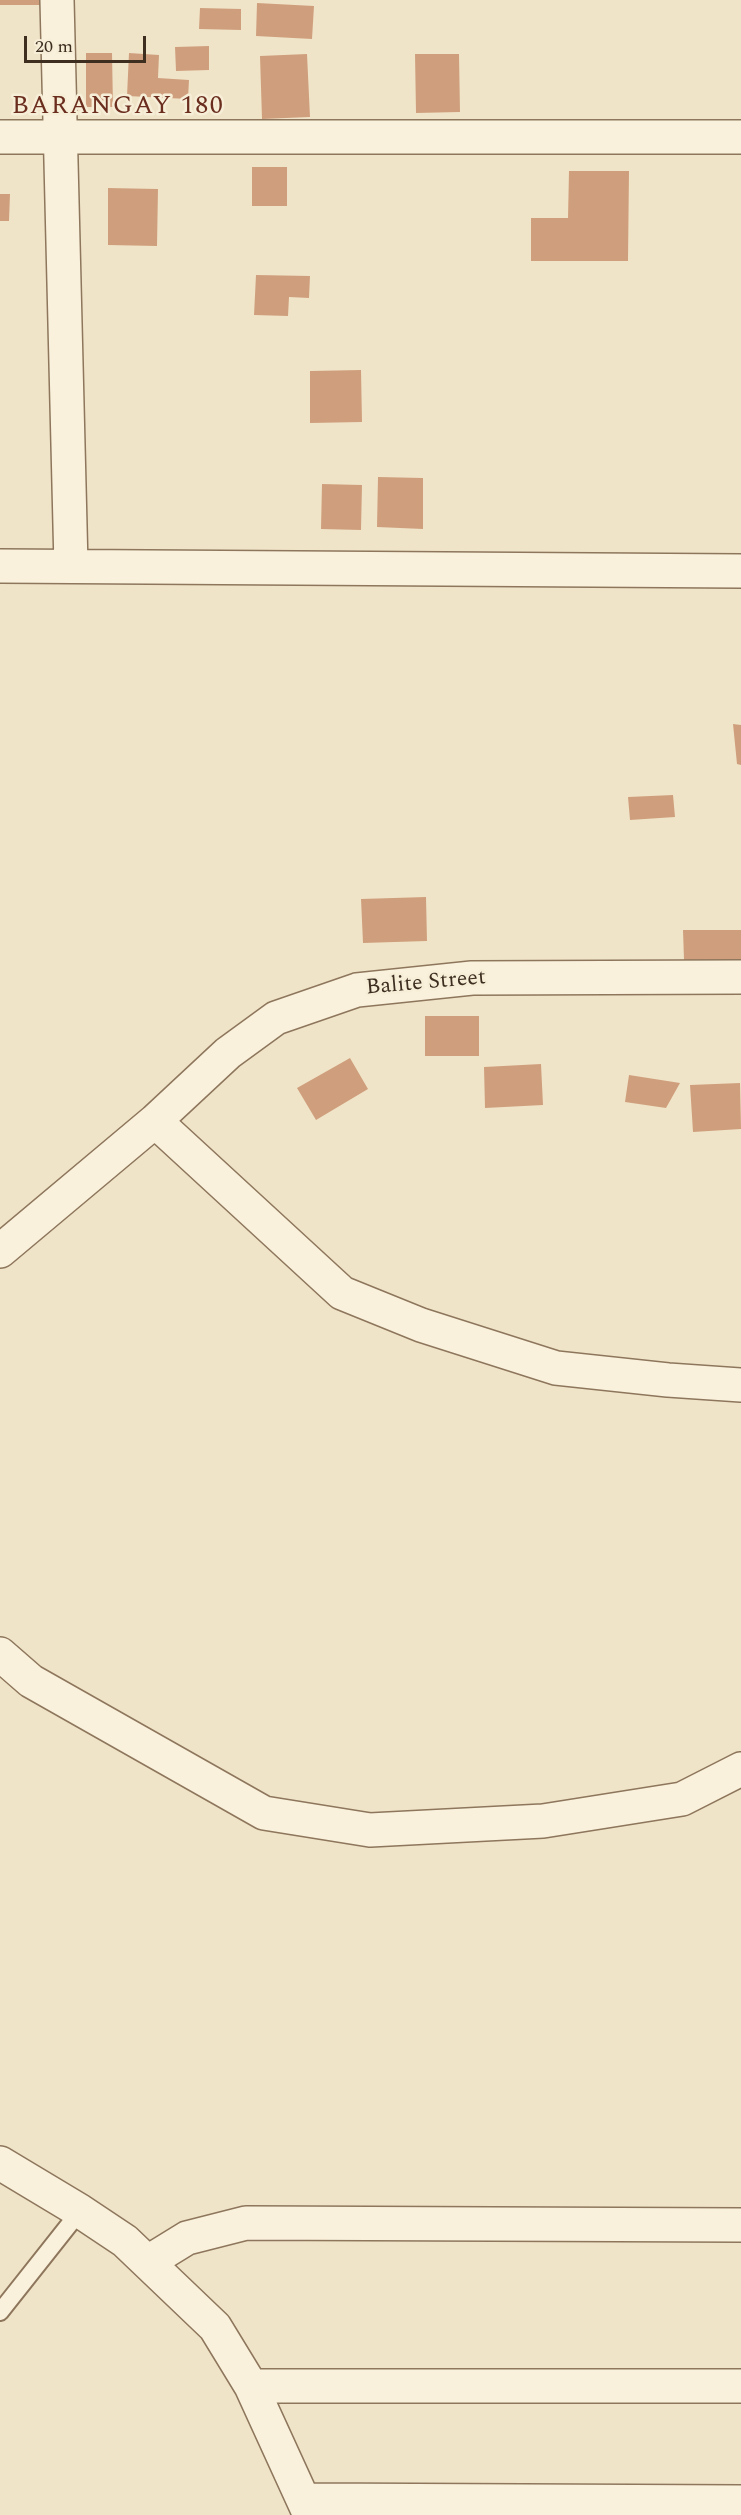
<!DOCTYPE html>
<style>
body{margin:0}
#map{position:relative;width:741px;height:2515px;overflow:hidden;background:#f0e4c8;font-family:Spectral,serif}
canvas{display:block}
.scale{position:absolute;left:24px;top:36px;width:122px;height:27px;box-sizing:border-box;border:3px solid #3d2e20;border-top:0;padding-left:8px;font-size:18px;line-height:21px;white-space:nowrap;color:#3d2e20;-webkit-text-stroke:4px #f7eed8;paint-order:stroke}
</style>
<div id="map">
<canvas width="741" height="2515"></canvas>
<div class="scale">20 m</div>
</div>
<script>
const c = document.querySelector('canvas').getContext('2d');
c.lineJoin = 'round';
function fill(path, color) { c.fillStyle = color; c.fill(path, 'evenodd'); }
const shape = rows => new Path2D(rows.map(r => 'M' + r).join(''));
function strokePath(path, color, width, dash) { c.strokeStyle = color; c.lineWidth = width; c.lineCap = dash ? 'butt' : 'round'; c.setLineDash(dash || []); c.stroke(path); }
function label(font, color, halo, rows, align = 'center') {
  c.font = font + ' Spectral,serif'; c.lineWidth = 5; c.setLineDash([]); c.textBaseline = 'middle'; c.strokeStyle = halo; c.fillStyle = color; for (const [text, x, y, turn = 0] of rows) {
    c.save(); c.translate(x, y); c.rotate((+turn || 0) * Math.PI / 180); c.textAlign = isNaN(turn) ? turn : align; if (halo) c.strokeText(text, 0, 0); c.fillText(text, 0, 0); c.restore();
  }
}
fill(shape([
 [0,0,40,0,40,5,0,5],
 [257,3,314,6,312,39,256,36],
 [200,8,241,9,241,30,199,29],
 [209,46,209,70,176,71,175,47],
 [86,53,112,53,113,107,86,107],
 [129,53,159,55,158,78,189,80,188,99,127,96],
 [307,54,310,117,262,119,260,56],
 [415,54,459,54,460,112,416,113],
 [252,167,287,167,287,206,252,206],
 [569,171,629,171,628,261,531,261,531,218,568,218],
 [108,188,158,189,157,246,108,245],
 [0,194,10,194,9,221,0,221],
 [256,275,310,276,309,298,289,297,288,316,254,315],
 [361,370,362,422,310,423,310,371],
 [378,477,423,478,423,529,377,527],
 [322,484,362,485,361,530,321,529],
 [733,724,741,725,741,765,737,764],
 [673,795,675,817,630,820,628,797],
 [426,897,427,941,363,943,361,899],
 [683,930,741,930,741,960,684,960],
 [425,1016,479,1016,479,1056,425,1056],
 [350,1058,368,1089,316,1120,297,1088],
 [541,1064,543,1105,485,1108,484,1067],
 [629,1075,680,1083,666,1108,625,1102],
 [740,1083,741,1129,693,1132,690,1085]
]), '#cf9f7d');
const service = shape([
 [0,2312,80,2211]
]);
const minor = shape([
 [57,0,71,566],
 [0,137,741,137],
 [0,566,741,571],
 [155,1121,342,1293,421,1325,556,1368,668,1380,741,1385],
 [0,1251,155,1121,228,1053,276,1018,357,990,472,978,741,977],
 [0,1654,31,1681,264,1813,370,1830,543,1821,682,1799,741,1769],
 [0,2163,80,2211,125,2241,215,2327,251,2386,310,2515],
 [148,2262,187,2238,246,2223,741,2225],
 [251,2386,741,2386],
 [305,2500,741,2502]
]);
strokePath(service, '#8d765c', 20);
strokePath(minor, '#8d765c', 36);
strokePath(service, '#faf1dc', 16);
strokePath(minor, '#faf1dc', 33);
label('22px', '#3d2e20', '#f7eed8', [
 ["Balite Street",426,984,-5]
]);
c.letterSpacing = '1.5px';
label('26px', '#6b2e1e', '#f7eed8', [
 ["BARANGAY 180",118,108]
]);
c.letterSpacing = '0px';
</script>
